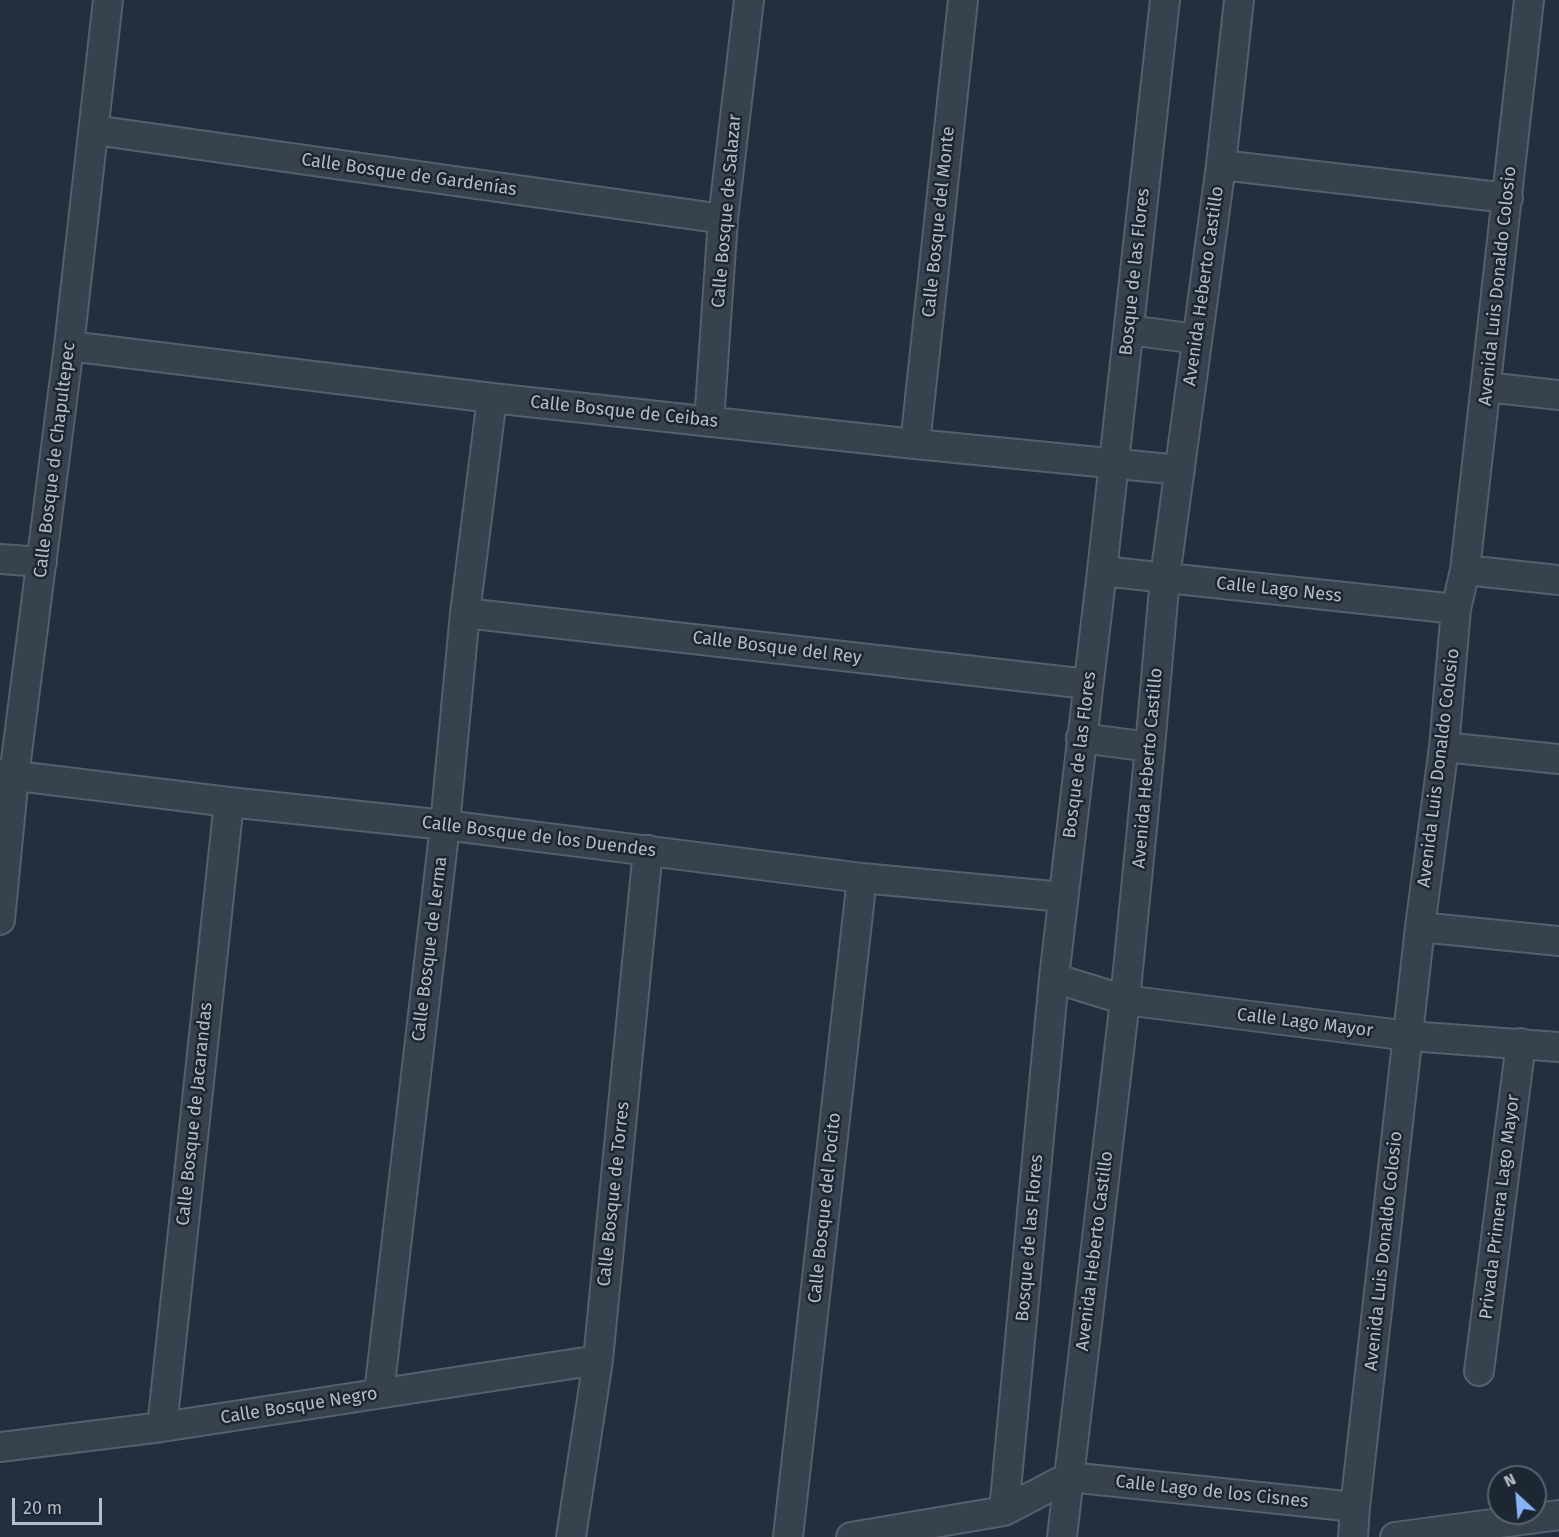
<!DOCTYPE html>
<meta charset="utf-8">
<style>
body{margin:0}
#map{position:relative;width:1559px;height:1537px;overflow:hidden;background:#242f3e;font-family:"Fira Sans",sans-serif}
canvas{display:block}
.north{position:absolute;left:1487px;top:1465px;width:60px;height:60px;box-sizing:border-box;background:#1d2633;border:2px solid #59626f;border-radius:50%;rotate:334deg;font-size:16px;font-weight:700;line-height:24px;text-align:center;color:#b4bcc9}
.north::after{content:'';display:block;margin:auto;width:21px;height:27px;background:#8ab4f8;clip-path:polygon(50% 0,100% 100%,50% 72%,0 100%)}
.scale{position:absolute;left:12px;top:1498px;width:90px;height:27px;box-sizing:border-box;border:3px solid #b4bcc9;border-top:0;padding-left:8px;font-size:18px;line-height:21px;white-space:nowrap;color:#b4bcc9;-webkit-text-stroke:4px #1d2633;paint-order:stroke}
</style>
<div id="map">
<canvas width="1559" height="1537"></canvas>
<div class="north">N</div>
<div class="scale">20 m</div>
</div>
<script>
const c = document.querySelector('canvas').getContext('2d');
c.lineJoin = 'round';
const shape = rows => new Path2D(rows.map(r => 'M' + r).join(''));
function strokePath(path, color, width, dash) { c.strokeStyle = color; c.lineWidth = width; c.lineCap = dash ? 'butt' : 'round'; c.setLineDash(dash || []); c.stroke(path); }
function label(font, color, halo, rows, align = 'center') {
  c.font = font + ' "Fira Sans",sans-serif'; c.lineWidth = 5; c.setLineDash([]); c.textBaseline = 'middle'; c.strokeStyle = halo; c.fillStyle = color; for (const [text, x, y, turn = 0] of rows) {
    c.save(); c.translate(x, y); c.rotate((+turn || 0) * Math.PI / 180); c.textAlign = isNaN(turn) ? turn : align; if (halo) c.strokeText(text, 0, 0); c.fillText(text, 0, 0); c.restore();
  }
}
const minor = shape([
 [94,130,723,219],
 [1221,165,1508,198],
 [1129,330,1197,339],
 [69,346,492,398,915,444,1180,470],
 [1486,387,1559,395],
 [709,422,723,219,749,0],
 [915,444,963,0],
 [0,559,42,562],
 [1465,570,1559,580],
 [1102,571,1456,609],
 [465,613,1088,684],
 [1081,738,1150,747],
 [1444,747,1559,759],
 [0,774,229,802,445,825,862,878,1063,897],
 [0,920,14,776,69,346,108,0],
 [1420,927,1559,941],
 [1054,978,1125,1000,1409,1036,1559,1047],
 [1479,1371,1521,1043],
 [379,1393,445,825,465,613,492,398],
 [162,1427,229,802],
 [0,1447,162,1427,598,1360],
 [1069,1477,1355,1507],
 [1004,1511,1054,978,1102,571,1165,0],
 [571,1537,598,1360,648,850],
 [788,1537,862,878],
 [851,1537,1004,1511,1069,1477],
 [1062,1537,1125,1000,1150,747,1165,577,1221,165,1239,0],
 [1353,1537,1355,1507,1420,927,1444,747,1456,609,1465,570,1529,0],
 [1395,1537,1559,1515]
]);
strokePath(minor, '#565f6c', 32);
strokePath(minor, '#38414e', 28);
label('18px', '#b4bcc9', '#1d2633', [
 ["Calle Bosque de Gardenías",409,175,8],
 ["Calle Bosque de Salazar",727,211,-85],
 ["Calle Bosque del Monte",939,222,-84],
 ["Bosque de las Flores",1135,272,-84],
 ["Avenida Heberto Castillo",1204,286,-82],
 ["Avenida Luis Donaldo Colosio",1498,286,-84],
 ["Calle Bosque de Ceibas",624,412,6],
 ["Calle Bosque de Chapultepec",55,460,-83],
 ["Calle Lago Ness",1279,590,6],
 ["Calle Bosque del Rey",777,648,7],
 ["Bosque de las Flores",1080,755,-83],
 ["Avenida Heberto Castillo",1148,768,-85],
 ["Avenida Luis Donaldo Colosio",1439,768,-83],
 ["Calle Bosque de los Duendes",539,837,7],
 ["Calle Bosque de Lerma",430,949,-83],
 ["Calle Lago Mayor",1305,1023,7],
 ["Calle Bosque de Jacarandas",195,1114,-84],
 ["Calle Bosque de Torres",614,1194,-84],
 ["Privada Primera Lago Mayor",1500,1207,-83],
 ["Calle Bosque del Pocito",825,1208,-84],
 ["Bosque de las Flores",1030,1238,-85],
 ["Avenida Heberto Castillo",1095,1251,-83],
 ["Avenida Luis Donaldo Colosio",1384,1251,-84],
 ["Calle Bosque Negro",299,1406,-9],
 ["Calle Lago de los Cisnes",1212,1492,6]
]);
</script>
